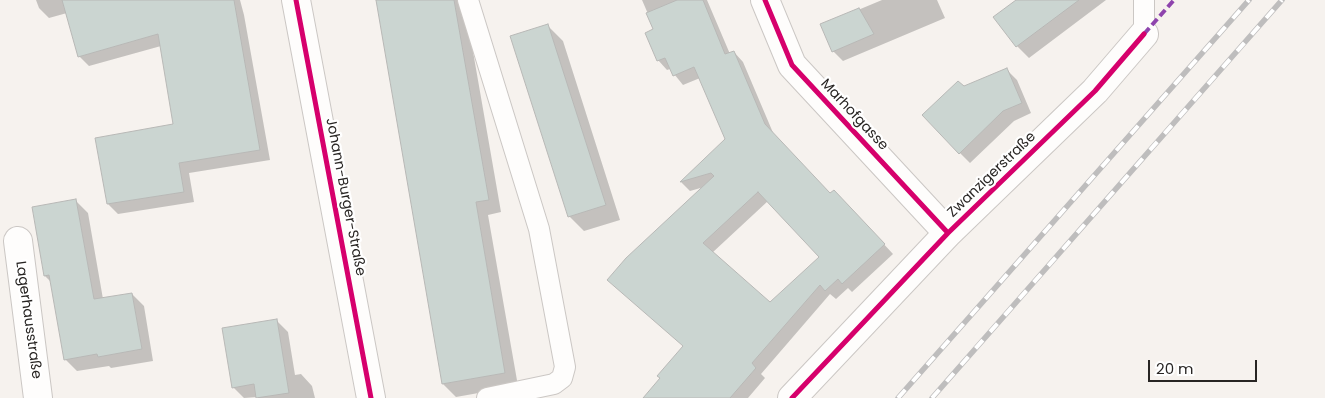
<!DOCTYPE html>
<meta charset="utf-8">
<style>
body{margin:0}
#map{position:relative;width:1325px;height:398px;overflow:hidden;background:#f6f2ee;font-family:Poppins,sans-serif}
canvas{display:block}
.scale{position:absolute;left:1148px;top:360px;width:109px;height:22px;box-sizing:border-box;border:2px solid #282523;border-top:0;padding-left:6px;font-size:15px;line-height:18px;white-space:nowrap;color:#282523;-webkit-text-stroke:4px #fff;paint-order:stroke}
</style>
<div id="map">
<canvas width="1325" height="398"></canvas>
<div class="scale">20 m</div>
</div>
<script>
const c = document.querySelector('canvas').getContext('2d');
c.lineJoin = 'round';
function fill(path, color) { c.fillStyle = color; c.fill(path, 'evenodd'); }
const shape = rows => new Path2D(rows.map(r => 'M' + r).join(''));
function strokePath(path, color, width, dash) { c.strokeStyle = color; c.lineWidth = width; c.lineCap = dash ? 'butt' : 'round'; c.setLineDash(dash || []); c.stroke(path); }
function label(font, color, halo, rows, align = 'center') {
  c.font = font + ' Poppins,sans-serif'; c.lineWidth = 4.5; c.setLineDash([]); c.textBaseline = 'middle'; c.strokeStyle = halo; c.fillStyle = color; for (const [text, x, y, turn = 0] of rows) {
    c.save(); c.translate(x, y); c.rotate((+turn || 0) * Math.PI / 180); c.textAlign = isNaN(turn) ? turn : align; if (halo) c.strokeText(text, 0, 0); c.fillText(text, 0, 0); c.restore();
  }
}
fill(shape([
 [36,0,240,0,244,15,270,160,189,173,194,202,118,214,108,204,174,125,161,46,89,66,79,56,67,13,49,18,39,8],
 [377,0,464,0,501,212,488,215,518,386,456,397,443,384],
 [642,0,707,0,730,54,734,52,743,62,774,135,831,195,844,201,893,254,852,292,848,288,836,299,830,294,761,374,765,378,748,398,644,398,661,378,684,347,704,187,690,191,681,182,726,140,700,78,683,85,670,69,667,70,658,60,655,30],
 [768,201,820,257,770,304,712,253],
 [882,0,937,0,945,18,843,61,833,51,822,25],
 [1018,0,1106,0,1029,58,1017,46,995,17],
 [548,26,563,41,620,220,584,231,569,216],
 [1006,69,1017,80,1031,113,1014,121,970,163,960,153,964,88],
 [76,201,88,213,103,299,132,294,144,306,153,361,111,368,109,366,77,371,65,359,52,283,45,276],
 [277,321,288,332,295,375,301,374,312,386,315,398,258,398,258,397,244,398,233,387]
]), '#0003');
const building = shape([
 [62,0,234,0,260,150,179,163,184,192,107,204,95,138,173,124,158,34,78,57,62,0],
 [376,0,454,0,489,200,476,202,505,373,442,384,376,0],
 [677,0,703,0,725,54,734,51,765,124,830,193,834,190,885,244,842,284,838,279,825,291,820,285,752,363,756,368,730,398,643,398,660,378,657,376,683,346,607,280,626,258,714,176,711,173,680,182,725,139,694,67,673,76,665,58,657,61,645,33,653,29,646,13,677,0],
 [758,192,819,257,770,302,703,243,758,192],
 [1016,0,1079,0,1016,47,993,17,1016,0],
 [859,8,874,34,832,52,820,24,859,8],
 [548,24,606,205,568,217,510,36,548,24],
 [1007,68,1022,103,1003,111,959,154,922,115,958,81,964,86,1007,68],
 [76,199,94,299,132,293,142,349,98,357,97,354,64,360,49,275,44,276,32,207,76,199],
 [277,319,289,393,256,398,254,384,232,388,222,328,277,319]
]);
fill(building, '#cbd5d1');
strokePath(building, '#b8b8b6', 1);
const lane = shape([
 [468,0,539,229,565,367,562,378,554,384,487,398],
 [1144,34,1144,0]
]);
const street = shape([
 [296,0,371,398],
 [765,0,792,65,948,233],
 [18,241,38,398],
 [792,398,948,233,1095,91,1144,34]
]);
strokePath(lane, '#cbc7c4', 22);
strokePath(street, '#cbc7c4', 30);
strokePath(lane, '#fefdfc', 20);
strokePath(street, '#fefdfc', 28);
const rail = shape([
 [898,398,1249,0],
 [932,398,1282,0]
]);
strokePath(rail, '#bebdbd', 5.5);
strokePath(rail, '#fff', 4, [11]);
strokePath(shape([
 [1144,34,1174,0]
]), '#8e44ad', 4, [8, 4]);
strokePath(shape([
 [296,0,371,398],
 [765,0,792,65,948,233],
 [792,398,948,233,1095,91,1144,34]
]), '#d6006c', 5);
label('14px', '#282523', '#fff', [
 ["Marhofgasse",854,115,47],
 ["Zwanzigerstraße",992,175,-44],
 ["Johann-Burger-Straße",345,197,79],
 ["Lagerhausstraße",28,320,82]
]);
</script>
